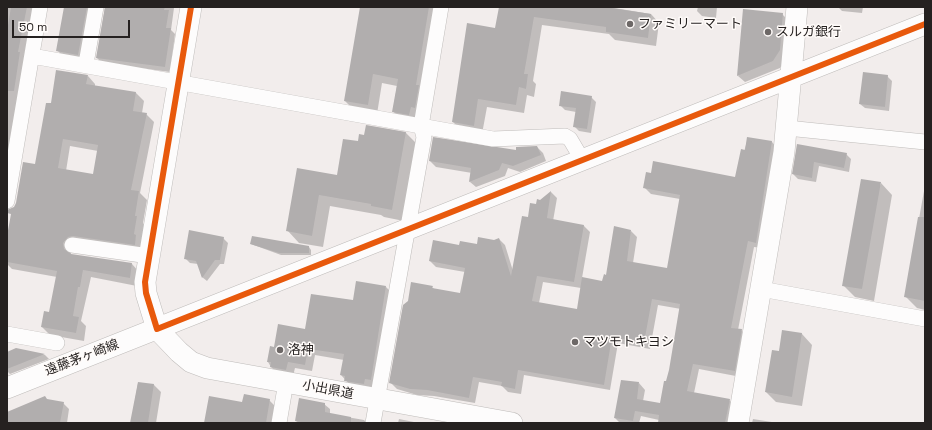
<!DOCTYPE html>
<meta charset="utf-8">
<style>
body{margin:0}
#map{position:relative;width:932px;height:430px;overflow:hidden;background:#f2edec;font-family:"Space Grotesk",sans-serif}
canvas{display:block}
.frame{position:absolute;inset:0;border:8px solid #252120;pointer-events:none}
.scale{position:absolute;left:12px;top:20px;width:118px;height:18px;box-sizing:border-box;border:2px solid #252120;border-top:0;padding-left:5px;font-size:12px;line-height:14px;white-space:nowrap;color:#252120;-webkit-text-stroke:3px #fffbf9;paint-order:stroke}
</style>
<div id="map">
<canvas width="932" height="430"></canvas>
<div class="frame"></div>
<div class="scale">50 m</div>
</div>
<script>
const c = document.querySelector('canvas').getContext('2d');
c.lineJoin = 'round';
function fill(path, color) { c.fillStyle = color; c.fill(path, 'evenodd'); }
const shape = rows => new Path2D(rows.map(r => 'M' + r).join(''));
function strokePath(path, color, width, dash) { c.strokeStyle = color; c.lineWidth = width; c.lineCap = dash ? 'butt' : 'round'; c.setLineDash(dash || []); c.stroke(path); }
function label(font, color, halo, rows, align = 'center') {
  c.font = font + ' "Space Grotesk","Noto Sans JP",sans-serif'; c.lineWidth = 3; c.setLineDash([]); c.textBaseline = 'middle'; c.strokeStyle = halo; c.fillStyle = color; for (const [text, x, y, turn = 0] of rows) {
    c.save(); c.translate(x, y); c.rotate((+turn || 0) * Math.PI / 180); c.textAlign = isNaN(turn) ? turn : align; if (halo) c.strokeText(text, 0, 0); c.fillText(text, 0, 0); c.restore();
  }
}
fill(shape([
 [7,7,35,7,7,193],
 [65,7,93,7,90,67,69,63,58,51],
 [105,7,178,7,174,8,171,30,175,34,170,72,102,63,97,58],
 [361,7,441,7,424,117,402,121,393,111,397,86,382,83,377,114,354,110,345,101],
 [500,7,608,7,651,14,659,23,656,46,615,40,609,34,542,25,533,81,536,84,534,97,527,95,524,113,487,107,482,134,462,131,453,122,496,29],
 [698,7,717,7,716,18,702,16,697,11],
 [838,7,863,7,862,13,842,11],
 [782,14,789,21,787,57,780,68,745,82,738,76],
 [88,76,95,84,95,86,136,93,144,101,142,113,146,114,154,122,140,193,147,200,143,223,144,225,143,252,73,247,71,253,71,255,132,264,139,272,137,286,91,277,81,321,86,326,84,341,50,335,42,327,50,313,57,277,12,269,7,264,7,242,36,165,51,104],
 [70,146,98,151,94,176,66,171],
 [887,76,892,81,889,111,865,108,860,104],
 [591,97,596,102,591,133,579,131,574,126,576,112,565,110,560,105],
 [406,133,418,145,404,221,384,217,381,215,330,206,323,247,299,243,288,231,298,169,338,176,359,142],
 [748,138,772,142,778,149,762,248,754,247,738,330,741,330,747,337,741,377,699,369,694,393,729,400,735,406,732,423,659,423,659,420,641,416,639,423,620,423,615,418,639,383,645,390,643,401,661,404,670,370,681,309,658,305,650,349,618,343,610,390,524,375,521,394,508,392,502,386,479,382,475,403,434,396,417,395,397,389,391,383,432,287,435,290,461,294,465,272,436,267,430,261,460,246,478,245,499,239,505,245,513,271,529,219,537,205,551,192,557,198,553,221,584,226,590,232,582,278,603,282,631,231,637,237,633,263,668,269,680,199,651,194,644,187,736,179],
 [543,282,581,288,578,310,539,303],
 [798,145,846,154,851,159,849,172,819,166,816,182,798,179,793,174],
 [537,147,543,153,546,161,520,172,508,168,505,176,476,187,470,182,472,173,436,167,430,161,516,152],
 [881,183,892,195,874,301,855,297,843,285],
 [924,191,925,191,925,310,917,308,905,296],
 [223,238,228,243,224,264,220,264,207,281,202,277,198,264,190,263,185,258],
 [251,244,309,247,311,250,311,255,281,255],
 [386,287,393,294,378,387,372,386,371,390,352,387,341,375,344,360,315,355,312,371,295,368,293,376,278,374,271,367,268,362,274,348,354,302],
 [783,331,802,334,812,345,802,406,776,402,766,392,779,353],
 [17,349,45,355,49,359,10,374,7,371,7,355],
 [138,383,154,385,161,392,156,423,131,423],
 [269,400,276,407,273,423,205,423],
 [48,401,63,403,69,409,67,423,7,423,7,413],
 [324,404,330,409,330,414,364,420,367,423,299,423,296,421],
 [399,419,419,423,398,423],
 [753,419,778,423,752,423]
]), '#0003');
fill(shape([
 [11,7,27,7,18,52,20,52,14,91,7,91,7,31],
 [64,7,87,7,78,55,56,51],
 [105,7,165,7,164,10,169,10,166,28,171,28,165,67,96,58],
 [360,7,429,7,416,85,419,85,415,108,411,107,409,115,392,112,398,79,373,74,368,105,344,101],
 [499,7,605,7,651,14,648,38,606,32,606,27,534,17,524,74,528,74,526,89,519,87,516,105,478,99,474,126,452,122,467,23,495,28],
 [743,9,783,13,780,50,773,61,737,76],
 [56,70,88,75,86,84,136,92,133,111,147,113,131,190,139,191,135,216,137,216,134,234,136,235,135,245,73,236,68,237,63,243,64,249,71,254,132,263,130,278,83,270,80,287,78,287,73,316,79,317,76,333,41,327,44,311,49,312,57,271,7,262,7,236,11,214,7,213,7,210,14,207,16,203,23,162,35,164,46,103,51,103],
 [63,139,98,145,93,174,58,168],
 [863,72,888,75,885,107,859,104],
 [561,91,592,96,587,129,573,127,576,108,559,106],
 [366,125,406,132,392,210,371,206,371,204,319,195,312,236,286,231,297,168,337,175,343,139,358,141,359,134,364,135],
 [433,137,516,150,516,147,537,146,541,155,513,166,502,163,499,170,469,182,471,168,429,161],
 [747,137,772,141,756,243,748,241,731,328,742,329,735,371,693,364,687,391,730,399,725,423,658,423,659,415,635,411,633,421,614,418,621,380,639,382,637,399,660,403,664,381,666,381,669,370,680,304,652,299,644,343,612,337,604,385,518,370,515,389,501,386,502,382,473,377,469,398,427,390,410,389,389,383,403,305,408,301,411,282,433,286,432,288,460,293,465,268,429,261,433,240,459,245,460,241,477,244,478,237,494,240,499,238,511,276,522,216,528,217,530,203,536,204,537,199,540,200,551,191,547,218,584,225,574,282,537,276,532,301,577,309,582,277,602,281,604,274,606,275,614,226,631,230,627,261,667,268,680,195,643,188,646,172,651,173,653,161,735,177,741,149,745,150],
 [797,144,847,153,844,168,814,162,812,178,792,174],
 [861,179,881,182,862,289,842,286],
 [918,217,925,217,925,301,904,297],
 [189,230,224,237,220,260,215,260,202,278,196,261,184,259],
 [252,236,309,246,309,253,279,253,250,244],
 [356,281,386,286,371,380,365,379,364,384,344,381,345,376,340,375,344,354,308,349,305,365,288,362,286,370,270,367,271,362,267,362,270,346,274,347,278,324,305,329,311,294,353,300],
 [782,330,802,333,792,397,765,392,772,350,779,351],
 [16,348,45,354,7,369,7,352],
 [138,382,154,384,148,423,130,423],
 [244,394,270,399,266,423,204,423,209,396,242,402],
 [45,396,47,399,64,402,60,423,7,423,7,412],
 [299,398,325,403,325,412,351,417,351,423,307,423,295,421]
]), '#b1aeae');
const street = shape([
 [32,56,493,139,565,136,570,139,583,161],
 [87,58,96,7],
 [787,128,925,142],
 [7,201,40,7],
 [72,245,149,256],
 [761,289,925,319],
 [7,334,57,343],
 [279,423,286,382],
 [373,423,424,137,421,126,441,7]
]);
const secondary = shape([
 [191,7,145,282,146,293,157,329,179,352,191,362,207,368,512,423],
 [7,388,925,24],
 [738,423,784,152,797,7]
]);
strokePath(street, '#bfbcba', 16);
strokePath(secondary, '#bfbcba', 22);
strokePath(street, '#fdfcfc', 15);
strokePath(secondary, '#fdfcfc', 21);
strokePath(shape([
 [191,7,145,282,146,293,157,329,925,24]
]), '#e8590c', 6);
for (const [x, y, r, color] of [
 [630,24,4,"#6d6867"],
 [768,32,4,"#6d6867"],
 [575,342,4,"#6d6867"],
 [280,350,4,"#6d6867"]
]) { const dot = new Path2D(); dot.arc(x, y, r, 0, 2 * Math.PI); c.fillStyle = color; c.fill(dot); strokePath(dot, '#fffbf9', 1.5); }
label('13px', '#252120', '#fffbf9', [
 ["ファミリーマート",638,24],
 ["スルガ銀行",776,32],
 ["マツモトキヨシ",583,342],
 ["洛神",288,350]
], 'left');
label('13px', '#252120', '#fffbf9', [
 ["遠藤茅ヶ崎線",82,358,-21],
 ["小出県道",328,390,11]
]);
</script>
